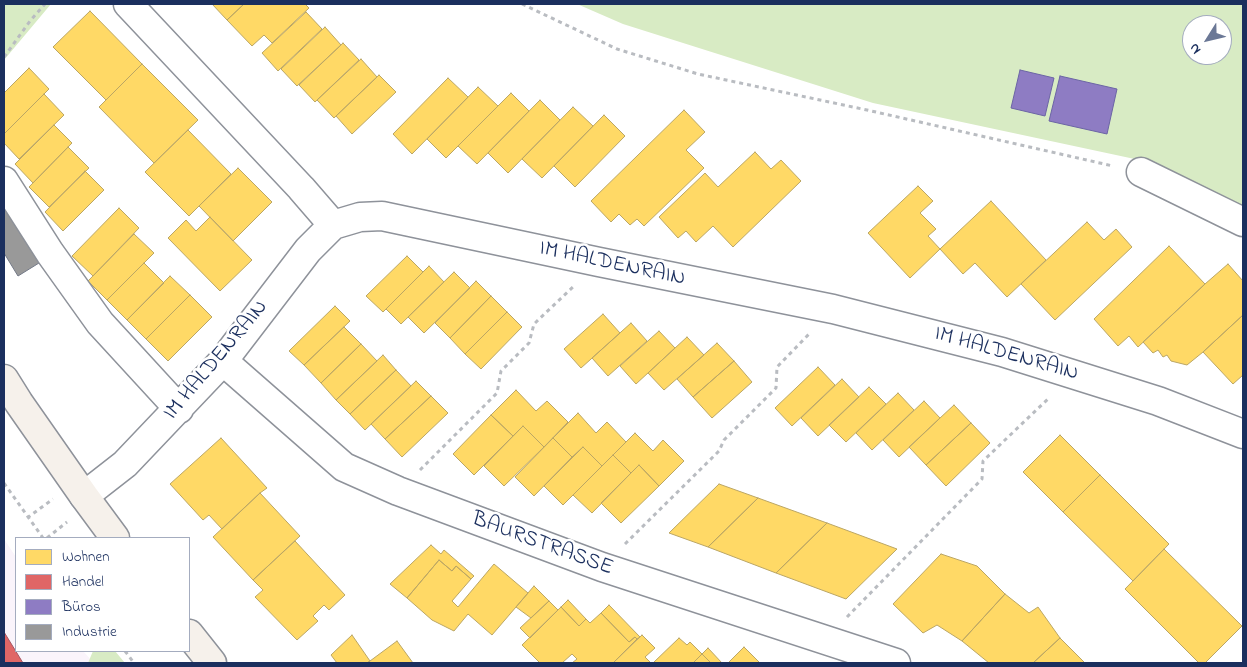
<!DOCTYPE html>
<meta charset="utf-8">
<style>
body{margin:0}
#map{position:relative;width:1247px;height:667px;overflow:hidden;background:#fff;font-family:"Indie Flower",sans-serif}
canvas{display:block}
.frame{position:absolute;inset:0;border:5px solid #1b2f5e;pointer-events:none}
.legend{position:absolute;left:15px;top:537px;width:175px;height:115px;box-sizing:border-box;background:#fff;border:1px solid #a4acbf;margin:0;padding:6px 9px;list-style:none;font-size:15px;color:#1b2f5e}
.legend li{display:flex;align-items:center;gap:10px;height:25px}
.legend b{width:25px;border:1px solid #a4acbf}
.north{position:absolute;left:1182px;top:15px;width:50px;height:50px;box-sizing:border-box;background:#fff;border:1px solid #a4acbf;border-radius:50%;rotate:234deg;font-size:14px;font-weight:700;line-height:20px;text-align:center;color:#1b2f5e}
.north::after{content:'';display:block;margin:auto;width:18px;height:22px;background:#6b7896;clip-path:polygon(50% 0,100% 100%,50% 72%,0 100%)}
</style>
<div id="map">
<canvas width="1247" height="667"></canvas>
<div class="frame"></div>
<ul class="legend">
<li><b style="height:14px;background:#ffd966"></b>Wohnen</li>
<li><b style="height:14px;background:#e06666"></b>Handel</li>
<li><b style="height:14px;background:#8e7cc3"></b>Büros</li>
<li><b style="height:14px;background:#999"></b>Industrie</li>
</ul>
<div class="north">N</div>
</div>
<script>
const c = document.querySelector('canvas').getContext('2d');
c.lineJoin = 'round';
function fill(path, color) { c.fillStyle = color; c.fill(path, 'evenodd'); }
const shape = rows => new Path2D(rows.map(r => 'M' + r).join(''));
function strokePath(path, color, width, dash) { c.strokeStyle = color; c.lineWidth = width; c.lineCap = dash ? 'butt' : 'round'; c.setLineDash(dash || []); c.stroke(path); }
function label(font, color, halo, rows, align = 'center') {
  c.font = font + ' "Indie Flower",sans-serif'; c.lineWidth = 5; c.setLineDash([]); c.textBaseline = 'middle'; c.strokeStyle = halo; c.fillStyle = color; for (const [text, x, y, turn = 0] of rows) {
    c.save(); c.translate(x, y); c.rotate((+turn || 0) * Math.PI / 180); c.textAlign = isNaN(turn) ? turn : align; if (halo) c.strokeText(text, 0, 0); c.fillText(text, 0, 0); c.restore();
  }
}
fill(shape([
 [4,539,16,557,16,651,83,651,94,663,4,663]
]), '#faf4fb');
fill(shape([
 [4,4,51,4,4,60],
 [577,4,1243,4,1243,212,1144,161,873,103,623,24],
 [1192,25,1222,25,1222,55,1192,55],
 [93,651,115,651,125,663,88,663]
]), '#d8ebc4');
const homes = shape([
 [212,4,244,4,227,20,212,4],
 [244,4,305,4,309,8,272,43,264,35,252,46,227,20,244,4],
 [90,11,142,64,106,100,53,47,90,11],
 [306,12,322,29,278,71,262,53,306,12],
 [325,27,341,45,297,86,281,69,325,27],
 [343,43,359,60,315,102,299,85,343,43],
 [361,59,377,77,334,118,317,100,361,59],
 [142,64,198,120,154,163,99,107,142,64],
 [29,68,49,89,4,134,4,93,29,68],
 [379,75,396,92,352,134,336,116,379,75],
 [448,78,468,97,412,154,393,134,448,78],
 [478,87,498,106,446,158,427,139,478,87],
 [511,93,529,111,477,164,458,146,511,93],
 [44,94,64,115,19,159,4,143,4,134,44,94],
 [540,100,560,120,508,173,488,153,540,100],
 [573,107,593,126,542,178,522,159,573,107],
 [684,110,705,132,686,150,704,168,644,226,637,219,630,225,619,214,611,222,591,201,684,110],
 [604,115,625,136,575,187,554,166,604,115],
 [54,125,72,143,33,183,15,164,54,125],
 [188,130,231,174,189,216,145,172,188,130],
 [68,147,89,168,49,207,29,187,68,147],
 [755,152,771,169,781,160,801,181,733,247,713,226,696,242,686,231,678,238,659,217,705,173,718,187,755,152],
 [238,168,272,202,233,241,199,206,238,168],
 [85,171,104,190,63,231,45,212,85,171],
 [918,186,933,201,920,213,936,229,928,236,940,249,910,278,868,233,918,186],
 [991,201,1046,260,1007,297,975,263,963,274,940,249,991,201],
 [119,208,139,228,93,276,72,256,119,208],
 [210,217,252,260,220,291,168,238,186,220,196,231,210,217],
 [1087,222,1104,240,1116,229,1132,247,1055,320,1021,284,1087,222],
 [134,234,154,253,107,300,88,281,134,234],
 [1169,246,1205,284,1138,347,1129,336,1118,346,1094,319,1169,246],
 [407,256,423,272,383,312,366,296,407,256],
 [144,263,164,283,127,320,107,300,144,263],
 [1228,264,1243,281,1243,315,1203,352,1187,365,1171,361,1167,355,1163,357,1158,350,1153,353,1143,342,1205,284,1228,264],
 [429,266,444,282,401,324,386,309,429,266],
 [454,272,470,288,424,333,408,317,454,272],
 [170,276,190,295,146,339,127,320,170,276],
 [476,281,491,296,450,338,435,323,476,281],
 [190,295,212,317,168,361,146,339,190,295],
 [491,296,507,312,465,354,450,338,491,296],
 [335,306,350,321,304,365,289,351,335,306],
 [507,312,522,327,481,369,465,354,507,312],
 [603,314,620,333,581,368,564,349,603,314],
 [1243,315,1243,375,1233,384,1203,352,1243,315],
 [631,323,647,341,608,376,592,358,631,323],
 [344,327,361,344,321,383,304,365,344,327],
 [659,331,675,348,636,384,620,366,659,331],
 [687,337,704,355,664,390,648,373,687,337],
 [717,343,734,361,693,397,677,379,717,343],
 [361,344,377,361,336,400,321,383,361,344],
 [383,355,396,370,350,414,336,400,383,355],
 [734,361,752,382,712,418,693,397,734,361],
 [818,367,835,385,792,426,775,408,818,367],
 [396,370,411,386,365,430,350,414,396,370],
 [842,379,859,397,818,436,801,418,842,379],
 [416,381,431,396,385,439,371,424,416,381],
 [869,387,886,404,846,442,829,425,869,387],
 [516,390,536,411,547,401,568,422,544,447,523,426,513,436,491,415,516,390],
 [898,393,914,410,872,450,856,433,898,393],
 [431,396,448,413,402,457,385,439,431,396],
 [924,401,940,418,899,457,883,440,924,401],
 [954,405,971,423,926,465,909,447,954,405],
 [578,413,596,433,607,422,626,442,602,466,583,447,572,457,553,438,578,413],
 [491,415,513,436,474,475,453,454,491,415],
 [971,423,990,443,946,486,926,465,971,423],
 [523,426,544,447,504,486,484,466,523,426],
 [635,433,653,451,663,440,684,461,659,486,639,465,631,473,613,455,635,433],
 [1060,435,1100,475,1063,512,1023,472,1060,435],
 [221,438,267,488,260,493,222,529,209,515,203,520,170,484,221,438],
 [553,438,572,457,534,496,515,477,553,438],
 [583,447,602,466,563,505,544,486,583,447],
 [613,455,631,473,592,513,573,495,613,455],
 [639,465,659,486,621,523,601,503,639,465],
 [1100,475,1169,544,1133,581,1063,512,1100,475],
 [719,484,758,498,708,547,669,533,719,484],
 [260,493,300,536,253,580,213,537,260,493],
 [758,498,827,523,776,573,708,547,758,498],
 [827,523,897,549,846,599,776,573,827,523],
 [295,541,345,595,329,610,324,605,313,616,318,621,297,640,255,597,263,590,253,580,295,541],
 [431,545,441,554,444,550,474,576,471,579,456,566,452,571,439,560,407,598,390,584,431,545],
 [1164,549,1242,626,1205,663,1199,663,1125,589,1164,549],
 [941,554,977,566,1005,594,962,641,937,625,923,633,893,604,941,554],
 [439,560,452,571,456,566,471,579,452,601,458,607,494,564,528,593,492,635,468,614,454,631,432,620,407,598,439,560],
 [534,586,549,601,531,618,516,607,534,586],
 [1005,594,1029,613,1038,607,1060,638,1033,663,989,663,962,641,1005,594],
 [568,600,586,619,579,626,561,607,568,600],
 [549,601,558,610,530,638,520,628,549,601],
 [609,605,640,637,637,639,635,637,629,642,601,613,609,605],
 [561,607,579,626,586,619,590,623,601,613,629,642,635,637,637,639,613,663,572,663,577,659,572,654,562,663,540,663,522,645,561,607],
 [352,635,370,661,367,663,337,663,331,655,352,635],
 [642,635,655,648,645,657,651,663,613,663,642,635],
 [679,638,687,645,690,642,702,654,693,663,653,663,679,638],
 [1060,638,1085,663,1033,663,1060,638],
 [397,641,413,663,367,663,370,661,397,641],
 [744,647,760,663,728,663,744,647],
 [708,648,722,663,711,663,702,654,708,648],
 [702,654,711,663,693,663,702,654]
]);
fill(homes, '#ffd966');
strokePath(homes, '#bba664', 1);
const shops = shape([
 [4,632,23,663,4,663,4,632]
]);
fill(shops, '#e06666');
strokePath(shops, '#a55664', 1);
const offices = shape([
 [1020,70,1054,78,1045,116,1011,108,1020,70],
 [1060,76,1117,89,1107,134,1049,121,1060,76]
]);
fill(offices, '#8e7cc3');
strokePath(offices, '#6c65a5', 1);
const industry = shape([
 [4,208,39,263,18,276,4,253,4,208]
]);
fill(industry, '#999');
strokePath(industry, '#737987', 1);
const minor = shape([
 [128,4,301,188,333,225],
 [1141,172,1243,222],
 [4,181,50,253,100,323,179,409],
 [223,361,344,467,398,491,602,567,896,663],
 [84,496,125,464,223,361,308,250,333,225,360,217,382,216,599,262,833,309,1002,352,1158,401,1243,434]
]);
const major = shape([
 [4,379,19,403,84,496,115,538],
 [189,634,212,663]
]);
strokePath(minor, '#8e929a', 31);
strokePath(major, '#8e929a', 31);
strokePath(shape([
 [522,4,617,49,698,74,867,110,1113,166],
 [4,57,30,21,45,4],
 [420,470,497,393,501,371,529,343,534,324,574,286],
 [4,483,43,538],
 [27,518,53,499],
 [47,538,67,522],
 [625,544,719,451,724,440,776,388,777,367,810,333],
 [847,617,982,479,983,461,1050,397],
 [125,651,134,663]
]), '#b9bcc1', 3, [4, 4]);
strokePath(minor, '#fff', 28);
strokePath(major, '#f6f1eb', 28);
label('22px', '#1b2f5e', '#fff', [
 ["IM HALDENRAIN",612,265,12],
 ["IM HALDENRAIN",1006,355,16],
 ["IM HALDENRAIN",217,361,-50],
 ["BAURSTRASSE",542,545,20]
]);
</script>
